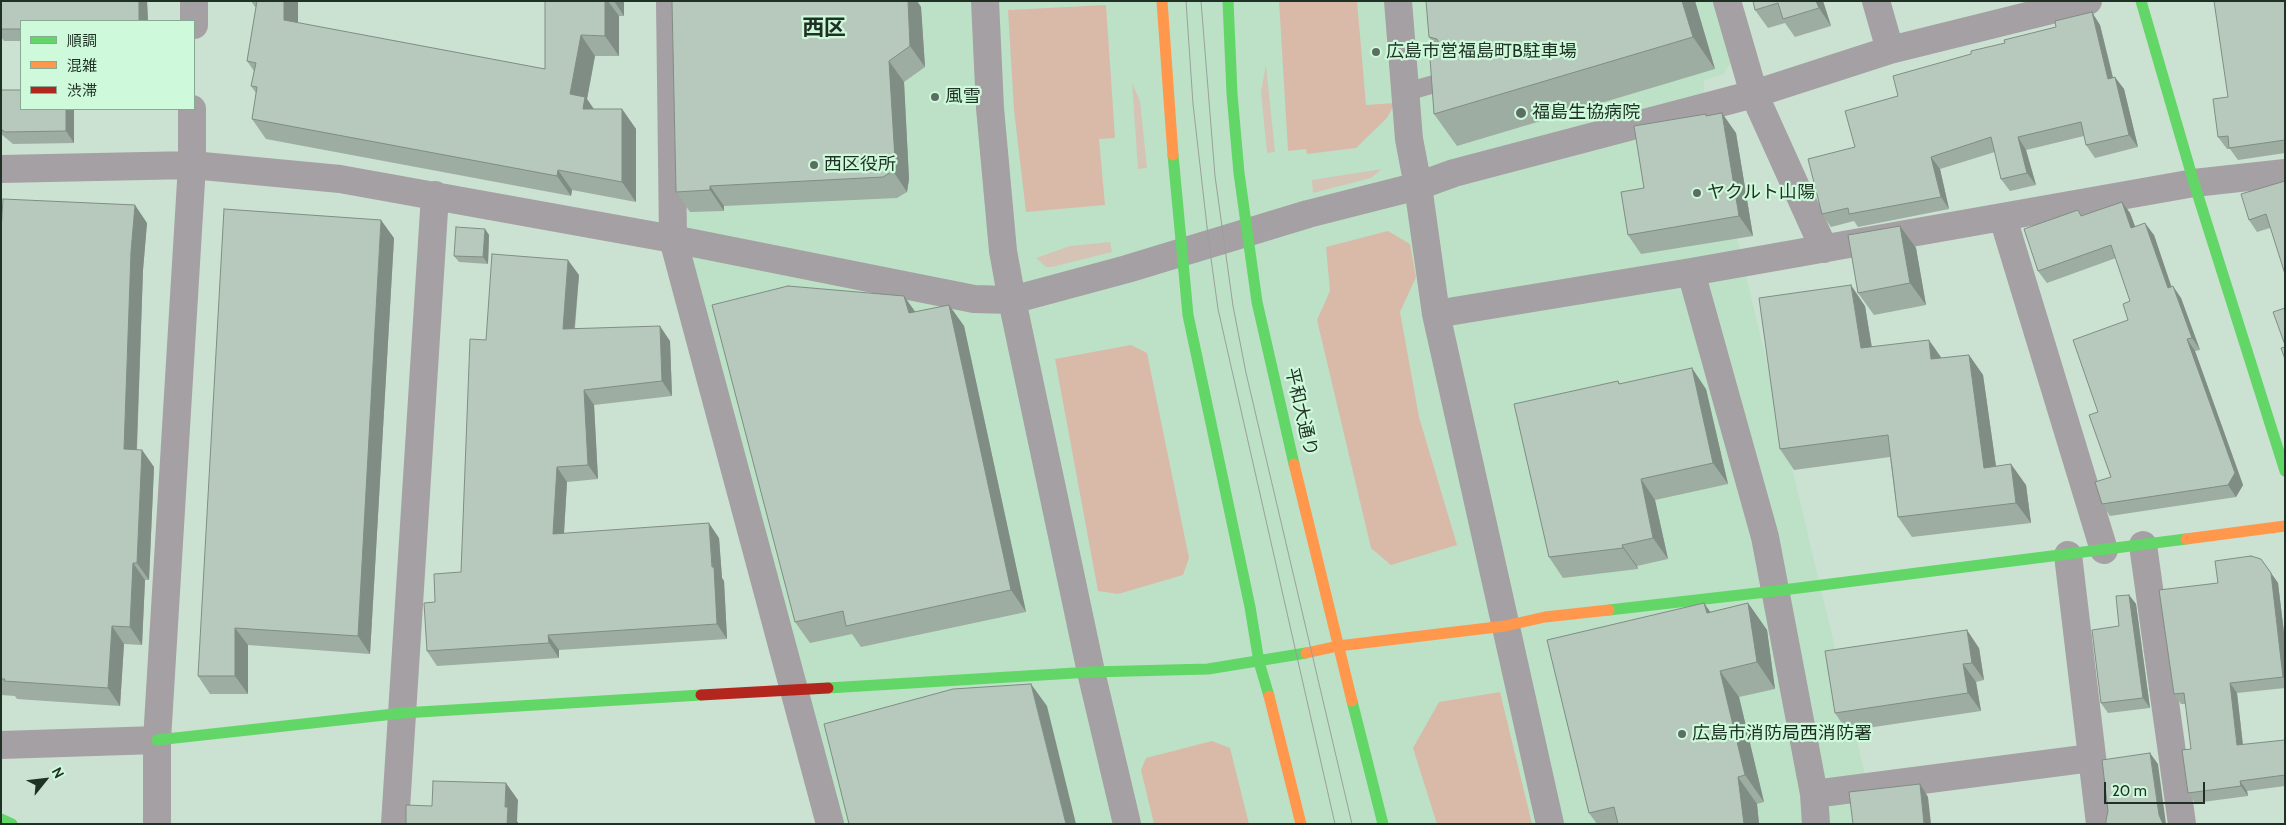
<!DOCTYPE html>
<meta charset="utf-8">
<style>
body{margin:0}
#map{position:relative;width:2286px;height:825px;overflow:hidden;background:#cbe1d1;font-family:Cabin,"Noto Sans JP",sans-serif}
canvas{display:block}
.frame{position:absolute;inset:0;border:2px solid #1f3025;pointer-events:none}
.legend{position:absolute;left:20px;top:20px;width:175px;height:90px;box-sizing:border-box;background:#cef9da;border:1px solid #88a992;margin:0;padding:6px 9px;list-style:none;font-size:15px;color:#1f3025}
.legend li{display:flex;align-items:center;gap:10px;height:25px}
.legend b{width:25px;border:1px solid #88a992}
.north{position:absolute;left:20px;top:755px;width:50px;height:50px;-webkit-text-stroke:4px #cef9da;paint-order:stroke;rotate:61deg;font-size:14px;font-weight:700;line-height:20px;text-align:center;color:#1f3025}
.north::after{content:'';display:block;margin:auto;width:18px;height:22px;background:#1f3025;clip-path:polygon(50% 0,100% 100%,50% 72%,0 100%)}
.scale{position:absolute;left:2104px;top:782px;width:101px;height:22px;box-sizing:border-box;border:2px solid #1f3025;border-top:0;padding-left:6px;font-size:15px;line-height:18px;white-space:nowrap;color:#1f3025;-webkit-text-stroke:4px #cef9da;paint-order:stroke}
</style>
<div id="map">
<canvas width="2286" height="825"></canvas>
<div class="frame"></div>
<ul class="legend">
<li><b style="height:6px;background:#63d668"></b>順調</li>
<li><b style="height:6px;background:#ff974d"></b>混雑</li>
<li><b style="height:6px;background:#b3261e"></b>渋滞</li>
</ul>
<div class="north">N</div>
<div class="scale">20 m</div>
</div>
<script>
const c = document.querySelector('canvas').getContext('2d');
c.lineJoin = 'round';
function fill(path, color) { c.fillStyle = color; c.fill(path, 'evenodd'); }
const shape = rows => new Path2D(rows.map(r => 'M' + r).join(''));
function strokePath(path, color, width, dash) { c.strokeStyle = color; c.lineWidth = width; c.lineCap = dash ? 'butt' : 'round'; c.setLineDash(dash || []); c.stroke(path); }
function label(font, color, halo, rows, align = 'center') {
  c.font = font + ' Cabin,"Noto Sans JP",sans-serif'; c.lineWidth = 4.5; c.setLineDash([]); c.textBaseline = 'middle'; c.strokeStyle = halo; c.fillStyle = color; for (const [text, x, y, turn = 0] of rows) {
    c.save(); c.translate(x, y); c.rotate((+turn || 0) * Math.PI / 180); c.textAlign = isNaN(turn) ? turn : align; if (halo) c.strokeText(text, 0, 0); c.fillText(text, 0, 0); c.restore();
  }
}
fill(shape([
 [660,1,1714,1,1732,60,1724,74,1704,80,1704,100,1877,824,830,824,660,211]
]), '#bce1c7');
fill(shape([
 [1266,65,1275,152,1267,153,1261,92],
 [1132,83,1140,101,1147,168,1138,169],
 [1382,169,1371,178,1313,193,1312,180],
 [1110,242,1112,252,1052,267,1046,267,1036,258,1070,246]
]), '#d5c4b6');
fill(shape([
 [1279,1,1357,1,1366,105,1395,103,1387,118,1356,148,1307,154,1306,149,1288,151],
 [1106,5,1115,138,1099,139,1105,205,1026,212,1014,110,1008,10],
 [1388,231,1410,244,1416,277,1400,312,1419,417,1457,545,1391,565,1371,548,1317,320,1330,291,1326,247],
 [1131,345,1147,353,1189,558,1183,575,1118,594,1098,591,1055,359],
 [1500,692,1532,824,1437,824,1413,748,1439,702],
 [1212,741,1230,748,1249,824,1154,824,1141,770,1146,758]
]), '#d9baa9');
strokePath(shape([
 [1406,92,1452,79]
]), '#a5a0a3', 18);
strokePath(shape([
 [670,1,673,239,830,824],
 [985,1,990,108,1003,251,1012,300,1091,672,1127,824],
 [1398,1,1409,139,1418,186,1436,314,1550,824],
 [1727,1,1754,94,1824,249],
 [1876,1,1890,50],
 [194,25,194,1],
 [1,169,192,165,340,179,673,239,974,299,1012,300,1127,269,1308,214,1418,186,1454,173,1754,94,1890,50,2088,1],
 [2003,218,2104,550],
 [1691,272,1765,537,1814,794,1816,824],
 [1436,314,1691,272,2194,183,2285,173],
 [2143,545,2182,824],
 [2068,555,2100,824],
 [1,745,157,740],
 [1814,794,2091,758],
 [157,824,157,740,192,165,192,109],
 [395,824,435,195]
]), '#a5a0a3', 28);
strokePath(shape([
 [1228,1,1232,94,1239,173,1257,302,1294,464],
 [2141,1,2194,183,2285,471],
 [1173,155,1188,315,1250,607,1259,662,1269,696],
 [1609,610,1775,591,2186,539],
 [828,688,1091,672,1208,669,1306,653],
 [1352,701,1383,824],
 [157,740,403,713,701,695],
 [1,819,12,824]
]), '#63d668', 11);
strokePath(shape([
 [1162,1,1173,155],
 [1294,464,1352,701],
 [2186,539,2285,526],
 [1306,653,1338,646,1505,626,1545,617,1609,610],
 [1269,696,1301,824]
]), '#ff974d', 11);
strokePath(shape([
 [701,695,828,688]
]), '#b3261e', 11);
strokePath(shape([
 [1186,1,1193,104,1209,244,1218,309,1335,824],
 [1201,1,1215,176,1233,306,1246,373,1352,824]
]), '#9aa09b', 1);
fill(shape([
 [1,1,147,1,148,21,21,21,21,41,4,41,1,37],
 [251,1,298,1,298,23,545,69,545,1,624,1,624,16,619,16,619,56,595,56,587,99,594,109,622,109,636,129,636,202,572,190,571,196,266,139,252,119,256,93,251,86,254,71,247,61,256,7,255,7],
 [672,1,917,1,921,7,925,67,904,82,909,179,907,192,897,198,724,206,724,211,690,212,676,192],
 [1695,1,1715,69,1457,146,1434,114,1438,51,1429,37],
 [1753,1,1823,1,1831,26,1795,37,1785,23,1768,28,1755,10],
 [2285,1,2285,153,2238,160,2230,149,2227,149,2218,137,2228,97],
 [2100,25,2113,77,2124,89,2138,147,2095,158,2086,145,2084,136,2026,150,2036,185,2010,191,2001,179,1995,152,1940,169,1949,209,1858,227,1854,221,1831,227,1822,214,1855,147,1898,96],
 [1,90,21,109,74,109,74,143,13,144,1,134],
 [1707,116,1736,133,1753,236,1641,254,1628,235,1644,188],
 [2285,181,2270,228,2257,232,2249,220],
 [2122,202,2130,213,2135,226,2154,235,2171,287,2181,298,2200,350,2195,351,2243,485,2236,497,2110,516,2102,504,2111,477,2098,412,2128,320,2130,301,2116,258,2047,283,2038,271,2078,210,2082,215],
 [147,223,143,270,137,450,142,450,154,467,149,580,145,580,142,645,124,644,120,706,17,699,15,696,1,695,1,232],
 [1900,226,1916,248,1926,305,1874,315,1858,293],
 [485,229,489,235,488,264,459,262,454,256],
 [394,238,370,654,248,645,248,694,210,694,198,676],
 [579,275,575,328,670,341,672,396,594,405,598,479,567,482,564,533,719,538,722,578,724,581,727,639,559,650,559,658,437,666,427,651,435,602,461,572,486,340],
 [949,305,964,326,1026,612,861,647,852,634,810,643,795,622,916,312],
 [1865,306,1872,347,1942,358,1969,355,1983,375,1996,466,2026,485,2031,523,1912,537,1898,517,1890,457,1794,470,1780,449],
 [1618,381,1620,384,1706,389,1728,484,1655,500,1668,559,1637,566,1638,569,1563,578,1549,557],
 [2261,559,2278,583,2285,641,2285,688,2237,693,2243,745,2285,740,2285,786,2247,791,2248,796,2195,803,2188,793,2191,749,2186,704,2181,704,2174,694,2218,583],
 [2129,595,2136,604,2150,708,2108,713,2101,703,2119,626],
 [1704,603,1710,612,1748,603,1767,630,1775,689,1739,697,1764,802,1757,804,1759,824,1597,824,1589,813],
 [1979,648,1984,680,1976,682,1981,711,1847,731,1835,713]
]), '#9dada2');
fill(shape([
 [139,1,147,1,148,21,139,21],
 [284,1,298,1,298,40,284,20],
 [605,1,608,1,619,16,619,56,605,36],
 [614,1,624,1,624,16],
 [908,1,917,1,921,7,925,67,910,46],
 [1682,1,1695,1,1715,69,1693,37],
 [1816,1,1823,1,1831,26,1819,8],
 [2092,12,2100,25,2116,91,2108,79],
 [581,35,595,56,587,99,599,117,597,129,570,94],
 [889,61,904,82,909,179,907,192,893,171],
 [2115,77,2124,89,2138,147,2129,135],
 [66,109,74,109,74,143,66,131],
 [622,109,636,129,636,202,622,182],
 [1722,113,1736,133,1753,236,1739,216],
 [2018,137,2026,150,2036,185,2027,173],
 [1931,157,1940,169,1949,209,1941,197],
 [558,170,572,190,571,196,557,176],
 [710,186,724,206,724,211,710,190],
 [2122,202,2130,213,2140,240,2131,228],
 [135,205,147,223,143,270,136,467,124,449,131,252],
 [381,220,394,238,370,654,358,636],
 [2145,223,2154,235,2176,300,2168,288],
 [1900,226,1916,248,1926,305,1910,283],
 [485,229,489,235,488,264,483,257],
 [568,260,579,275,573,344,563,329],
 [1851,285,1865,306,1875,368,1861,348],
 [2173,286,2181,298,2200,350,2192,338],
 [904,296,919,317,909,313],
 [949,305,964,326,1026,612,1011,590],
 [660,326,670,341,672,396,662,381],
 [2187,339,2195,351,2243,485,2236,497,2228,485],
 [1929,340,1943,360,1931,359],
 [1969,355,1983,375,1999,488,1984,468],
 [1692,368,1706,389,1728,484,1713,463],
 [584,390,594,405,598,479,588,465],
 [142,450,154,467,149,580,137,563],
 [2011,464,2026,485,2031,523,2016,503],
 [557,467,567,482,563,549,553,534],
 [1641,479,1655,500,1668,559,1653,538],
 [709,523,719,538,722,578,724,581,727,639,717,624],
 [1622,545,1637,566,1638,569,1623,548],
 [133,563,145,580,142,645,130,627],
 [2271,573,2278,583,2285,641,2285,680,2283,677],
 [2129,595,2136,604,2150,708,2143,698],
 [1704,603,1722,629,1707,613],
 [1748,603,1767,630,1775,689,1757,662],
 [112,626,124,644,120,706,108,688],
 [235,628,248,645,248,694,235,676],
 [1967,630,1979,648,1984,680,1972,663],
 [548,635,559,650,559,658,549,643],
 [1963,664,1976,682,1981,711,1968,693],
 [1720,671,1739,697,1764,802,1745,775],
 [2230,683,2237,693,2244,755,2237,745],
 [1031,684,1047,706,1076,824,1066,824],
 [2150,753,2158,764,2166,824,2163,824,2159,815],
 [1738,777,1757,804,1759,824,1744,824],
 [2240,781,2247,791,2248,796,2241,786],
 [506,783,518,800,517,821,519,824,507,824,505,807],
 [1920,784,1928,797,1931,824,1924,824]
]), '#808d84');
const building = shape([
 [1,1,139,1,139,21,21,21,21,29,1,29,1,1],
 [257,1,284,1,284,20,545,69,545,1,605,1,605,36,581,35,570,94,585,97,583,109,622,109,622,182,558,170,557,176,252,119,257,87,251,86,256,63,247,61,257,1],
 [672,1,908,1,910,46,889,61,895,159,893,171,883,177,710,186,710,190,676,192,672,1],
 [1426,1,1682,1,1693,37,1434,114,1430,58,1438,54,1440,45,1437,39,1429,37,1426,1],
 [1753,1,1816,1,1819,8,1783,19,1778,3,1755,10,1753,1],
 [2214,1,2285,1,2285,140,2229,148,2228,136,2218,137,2213,99,2228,97,2214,1],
 [2092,12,2108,79,2115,77,2129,135,2086,145,2081,122,2018,137,2027,173,2001,179,1991,137,1931,157,1941,197,1849,214,1848,208,1822,214,1808,159,1855,147,1845,111,1898,96,1893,76,1971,54,1971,51,2005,43,2004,40,2056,27,2055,21,2092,12],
 [1,90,21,90,21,109,66,109,66,131,5,132,1,129,1,90],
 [1722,113,1739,216,1628,235,1621,192,1644,188,1634,126,1706,114,1706,116,1722,113],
 [2285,181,2285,274,2266,214,2249,220,2241,194,2285,181],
 [3,199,135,205,131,252,124,449,142,450,137,563,133,563,130,627,112,626,108,688,4,681,5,679,1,679,1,232,3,199],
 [2122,202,2131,228,2145,223,2168,288,2173,286,2192,338,2187,339,2235,473,2228,485,2102,504,2095,482,2111,477,2089,415,2098,412,2073,340,2128,320,2123,304,2130,301,2111,245,2038,271,2024,229,2078,210,2081,216,2122,202],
 [224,209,381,220,358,636,235,628,235,676,198,676,224,209],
 [1900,226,1910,283,1858,293,1848,235,1900,226],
 [456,227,485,229,483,257,454,256,456,227],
 [492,254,568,260,563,329,660,326,662,381,584,390,588,465,557,467,553,534,709,523,712,567,714,567,717,624,548,635,549,643,427,651,424,603,435,602,434,574,461,572,470,339,486,340,492,254],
 [1851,285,1861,348,1929,340,1931,359,1969,355,1984,468,2011,464,2016,503,1898,517,1888,435,1780,449,1759,298,1851,285],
 [788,286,904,296,909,313,949,305,1011,590,846,626,843,611,795,622,712,305,788,286],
 [2285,308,2285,345,2273,312,2285,308],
 [2285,347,2285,359,2281,348,2285,347],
 [1692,368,1713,463,1641,479,1653,538,1622,545,1623,548,1549,557,1514,404,1618,381,1619,384,1692,368],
 [2251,556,2261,559,2271,573,2283,677,2230,683,2237,745,2285,740,2285,775,2240,781,2241,786,2188,793,2182,750,2191,749,2184,693,2174,694,2159,590,2218,583,2215,561,2251,556],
 [2129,595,2143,698,2101,703,2092,630,2119,626,2116,596,2129,595],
 [1704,603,1707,613,1748,603,1757,662,1720,671,1745,775,1738,777,1744,824,1618,824,1614,807,1589,813,1547,640,1704,603],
 [1967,630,1972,663,1963,664,1968,693,1835,713,1825,651,1967,630],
 [1031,684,1066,824,849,824,824,724,953,689,1031,684],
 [2150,753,2159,815,2163,824,2106,824,2106,820,2108,811,2102,760,2150,753],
 [433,781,506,783,505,807,508,807,507,824,406,824,406,805,432,806,433,781],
 [1920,784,1924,824,1853,824,1849,792,1920,784]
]);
fill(building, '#b7c9bc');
strokePath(building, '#808d84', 1);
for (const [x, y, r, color] of [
 [1376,52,5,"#5b6e61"],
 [935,97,5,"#5b6e61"],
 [1521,113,6,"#5b6e61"],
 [814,165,5,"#5b6e61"],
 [1697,193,5,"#5b6e61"],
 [1682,734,5,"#5b6e61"]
]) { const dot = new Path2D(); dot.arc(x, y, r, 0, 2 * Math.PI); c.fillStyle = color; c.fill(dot); strokePath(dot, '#cef9da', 2); }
label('18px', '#1f3025', '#cef9da', [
 ["広島市営福島町B駐車場",1386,52],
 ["風雪",945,97],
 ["福島生協病院",1532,113],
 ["西区役所",824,165],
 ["ヤクルト山陽",1707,193],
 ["広島市消防局西消防署",1692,734]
], 'left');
label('18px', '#1f3025', '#cef9da', [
 ["平和大通り",1301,412,77]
]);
label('bold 22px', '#1f3025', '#cef9da', [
 ["西区",824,29]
]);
</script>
